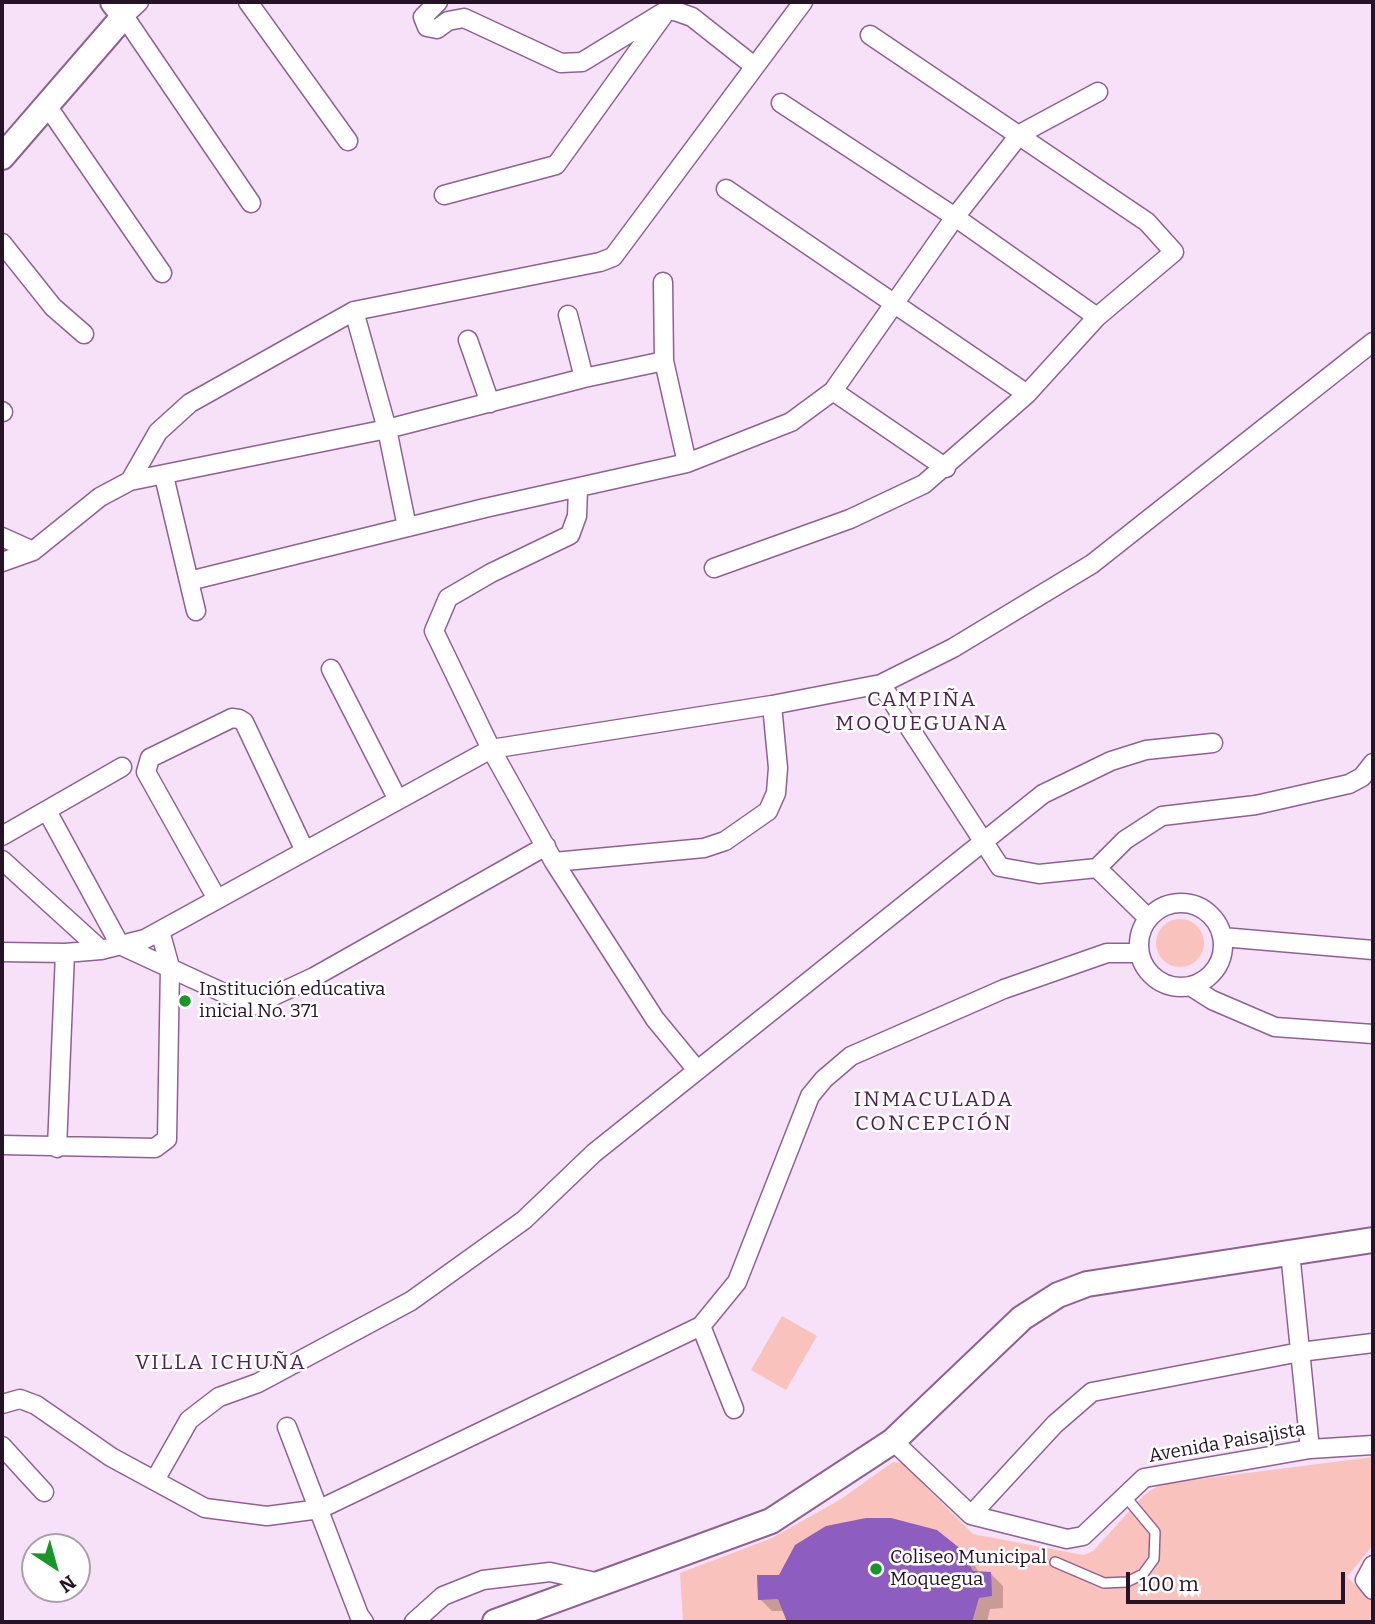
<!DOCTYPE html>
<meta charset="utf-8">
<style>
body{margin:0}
#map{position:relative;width:1375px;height:1624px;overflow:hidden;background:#f7e1f8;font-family:Bitter,serif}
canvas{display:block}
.frame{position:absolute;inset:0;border:4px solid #261328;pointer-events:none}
.north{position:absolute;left:21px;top:1533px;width:70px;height:70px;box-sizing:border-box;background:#fff;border:2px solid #a8a1a9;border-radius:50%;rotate:144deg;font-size:19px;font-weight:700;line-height:28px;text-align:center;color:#261328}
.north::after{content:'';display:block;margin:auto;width:24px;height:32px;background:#179629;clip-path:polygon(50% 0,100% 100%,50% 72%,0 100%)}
.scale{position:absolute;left:1126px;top:1572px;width:219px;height:32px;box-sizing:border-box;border:4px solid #261328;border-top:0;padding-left:9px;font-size:21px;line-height:24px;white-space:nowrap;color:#261328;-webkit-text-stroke:5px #fff;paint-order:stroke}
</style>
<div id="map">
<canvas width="1375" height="1624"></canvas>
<div class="frame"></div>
<div class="north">N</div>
<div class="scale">100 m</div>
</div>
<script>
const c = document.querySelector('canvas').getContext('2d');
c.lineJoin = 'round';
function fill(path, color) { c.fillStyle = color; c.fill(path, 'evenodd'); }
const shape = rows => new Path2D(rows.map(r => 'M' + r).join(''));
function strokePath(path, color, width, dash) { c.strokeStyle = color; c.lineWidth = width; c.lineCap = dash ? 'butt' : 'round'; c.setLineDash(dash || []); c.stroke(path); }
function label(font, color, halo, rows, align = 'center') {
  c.font = font + ' Bitter,serif'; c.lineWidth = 5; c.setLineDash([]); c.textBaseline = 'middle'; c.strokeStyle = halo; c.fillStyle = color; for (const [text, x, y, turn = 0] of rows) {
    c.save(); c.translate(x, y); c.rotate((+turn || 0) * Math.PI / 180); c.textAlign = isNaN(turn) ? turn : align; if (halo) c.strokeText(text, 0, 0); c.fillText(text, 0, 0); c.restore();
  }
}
fill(shape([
 '1156 943a24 24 0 1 1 48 0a24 24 0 1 1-48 0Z',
 [782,1316,817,1336,786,1390,751,1370],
 [1373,1457,1373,1545,1347,1577,1373,1602,1373,1622,683,1622,680,1573,772,1538,841,1499,893,1462,902,1463,973,1534,1083,1555,1093,1551,1144,1495,1161,1484]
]), '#fac2bd');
fill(shape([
 [952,1542,974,1564,979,1573,991,1574,1003,1586,1003,1608,990,1609,987,1622,789,1622,783,1611,772,1611,760,1599]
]), '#0003');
fill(shape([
 [866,1518,891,1518,937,1530,962,1550,973,1571,991,1572,992,1596,979,1598,972,1622,787,1622,778,1599,758,1600,757,1575,779,1575,795,1545,826,1526]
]), '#8d5ec0');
const lane = shape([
 [1055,1562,1104,1583,1127,1582,1143,1574,1154,1559,1155,1532,1125,1496]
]);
const street = shape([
 [139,2,124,16,251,203],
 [248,2,348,141],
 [438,2,423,17,427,27,437,29,448,21,464,18,561,63,582,62,667,10,678,12,692,17,754,66],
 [781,103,955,217,1097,317],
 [48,107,162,273],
 [726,189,1027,394],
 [444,195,556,165,663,16],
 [2,243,53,307,84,334],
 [663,282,664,361,687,463],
 [354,311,387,429,407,527],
 [568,315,584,378],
 [468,340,490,403],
 [833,391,946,468],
 [2,411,3,412],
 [164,476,196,611],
 [130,481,158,432,190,403,354,311,600,262,613,257,803,2],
 [578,489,577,516,570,535,491,573,448,598,434,631,491,749,554,862,655,1019,697,1070],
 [2,537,33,551],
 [2,562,33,551,100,497,130,481,387,429,584,378,664,361],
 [714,568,850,519,924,484,1027,394,1097,317,1174,252,1147,222,870,35],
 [189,581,485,508,687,463,791,422,833,391,955,217,1020,134,1098,92],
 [331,669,398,800],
 [881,684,1000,867,1039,874,1097,868,1125,840,1162,816,1256,805,1349,784,1362,777,1373,763],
 [47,811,120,945,252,1006,314,977,546,846],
 [2,836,122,767],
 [2,860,101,950],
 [554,862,704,848,725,841,768,811,776,793,778,768,772,705],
 [1097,868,1148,918],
 [217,899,146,772,150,758,232,718,239,719,244,722,304,849],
 '1139 945a42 42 0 1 1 84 0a42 42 0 1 1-84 0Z',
 [1222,937,1373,950],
 [2,952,65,953,101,950,145,939,491,749,772,705,881,684,953,648,1092,564,1373,342],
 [1190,986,1212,1000,1275,1027,1373,1034],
 [2,1145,155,1148,167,1139,170,967,160,931],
 [57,1148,65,953],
 [1290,1252,1310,1449],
 [701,1326,734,1409],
 [2,1404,20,1399,36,1405,111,1457,205,1508,267,1516,320,1509,701,1326,737,1282,810,1096,824,1079,851,1056,1004,989,1107,953,1139,953],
 [287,1427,359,1615,364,1622],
 [893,1441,971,1515,1067,1539,1083,1536,1144,1478,1310,1449,1373,1445],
 [2,1446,44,1492],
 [155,1480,189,1420,219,1397,258,1383,411,1301,524,1220,594,1153,1043,794,1111,761,1146,750,1213,743],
 [971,1515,1055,1424,1092,1392,1300,1352,1373,1343],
 [1373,1565,1365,1580,1373,1590],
 [414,1622,443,1596,483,1580,550,1572,600,1583]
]);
const secondary = shape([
 [2,157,124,16,113,2],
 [495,1622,771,1521,893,1441,1022,1318,1058,1295,1087,1284,1373,1240]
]);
strokePath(lane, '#906094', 12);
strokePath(street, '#906094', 21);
strokePath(secondary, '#906094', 28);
strokePath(lane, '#fff', 9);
strokePath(street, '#fff', 18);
strokePath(secondary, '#fff', 24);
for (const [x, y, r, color] of [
 [185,1001,7,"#179629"],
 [876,1569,7,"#179629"]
]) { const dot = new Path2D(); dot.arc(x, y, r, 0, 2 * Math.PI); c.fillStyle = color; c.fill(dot); strokePath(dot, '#fff', 2.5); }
label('19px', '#261328', '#fff', [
 ["Institución educativa",199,990],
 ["inicial No. 371",199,1012],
 ["Coliseo Municipal",890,1558],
 ["Moquegua",890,1580]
], 'left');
label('19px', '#261328', '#fff', [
 ["Avenida Paisajista",1227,1443,-10]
]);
c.letterSpacing = '2px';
label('21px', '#4f2353', '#fff', [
 ["CAMPIÑA",922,700],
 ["MOQUEGUANA",922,724],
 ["INMACULADA",934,1100],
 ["CONCEPCIÓN",934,1124],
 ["VILLA ICHUÑA",221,1363]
]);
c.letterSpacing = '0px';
</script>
